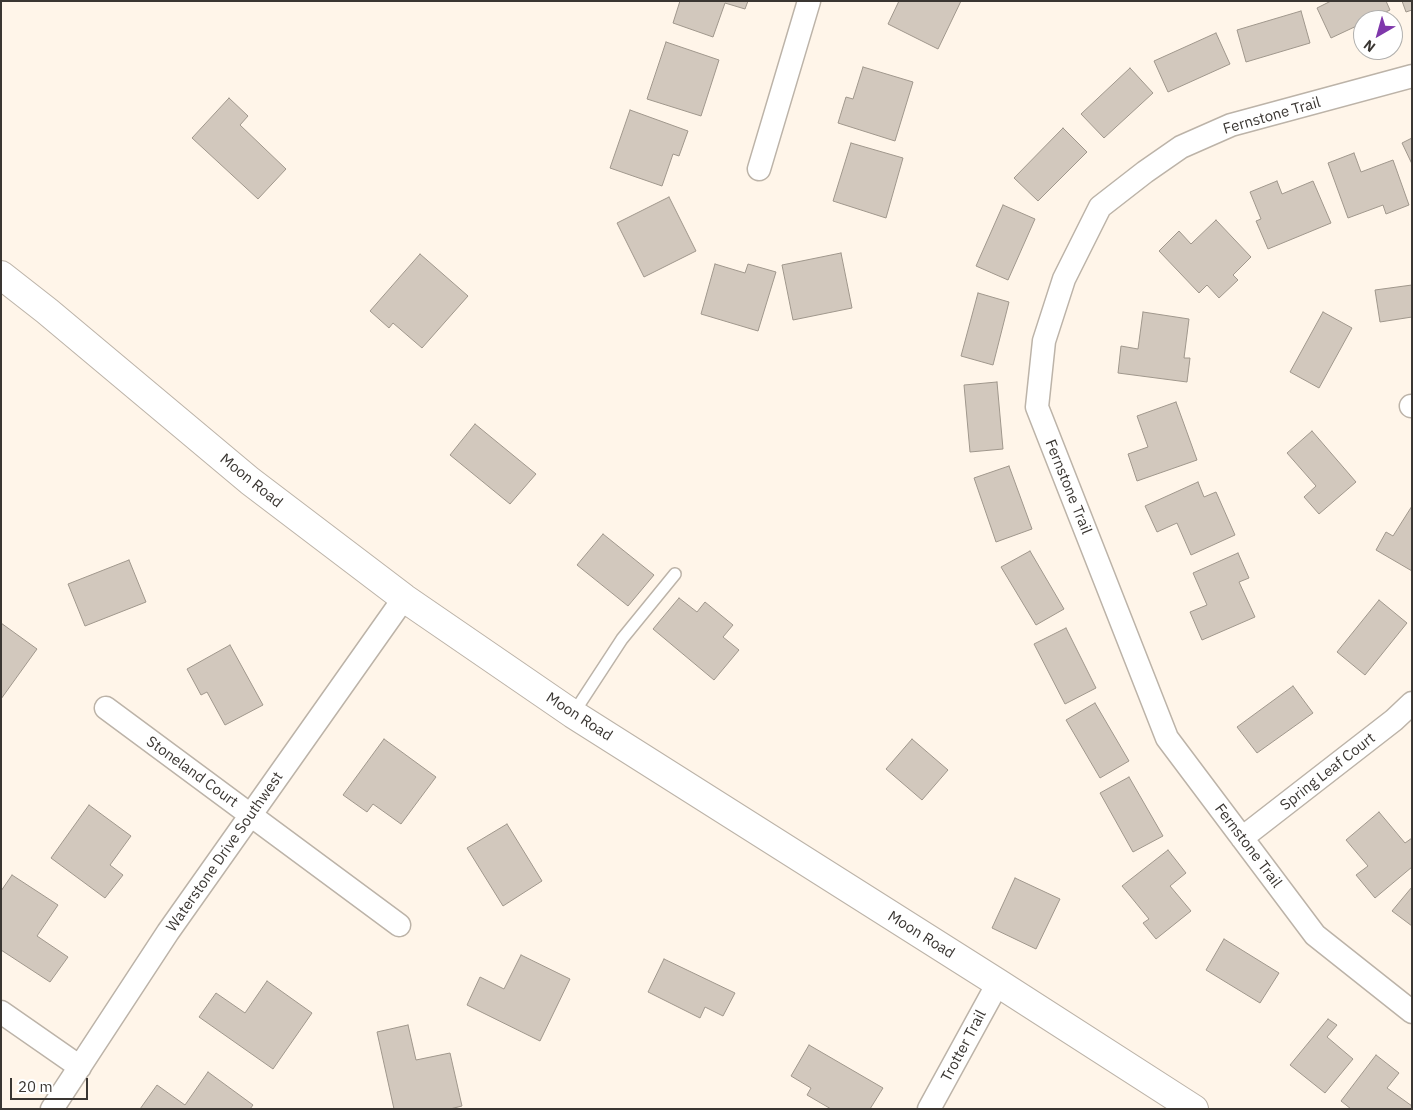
<!DOCTYPE html>
<style>
body{margin:0}
#map{position:relative;width:1413px;height:1110px;overflow:hidden;background:#fff5e9;font-family:"IBM Plex Sans",sans-serif}
canvas{display:block}
.frame{position:absolute;inset:0;border:2px solid #3a3632;pointer-events:none}
.north{position:absolute;left:1353px;top:10px;width:50px;height:50px;box-sizing:border-box;background:#fff;border:1px solid #b0afad;border-radius:50%;rotate:218deg;font-size:14px;font-weight:700;line-height:20px;text-align:center;color:#3a3632}
.north::after{content:'';display:block;margin:auto;width:18px;height:22px;background:#7f38ab;clip-path:polygon(50% 0,100% 100%,50% 72%,0 100%)}
.scale{position:absolute;left:10px;top:1078px;width:78px;height:22px;box-sizing:border-box;border:2px solid #3a3632;border-top:0;padding-left:6px;font-size:15px;line-height:18px;white-space:nowrap;color:#3a3632;-webkit-text-stroke:4px #fff;paint-order:stroke}
</style>
<div id="map">
<canvas width="1413" height="1110"></canvas>
<div class="frame"></div>
<div class="north">N</div>
<div class="scale">20 m</div>
</div>
<script>
const c = document.querySelector('canvas').getContext('2d');
c.lineJoin = 'round';
function fill(path, color) { c.fillStyle = color; c.fill(path, 'evenodd'); }
const shape = rows => new Path2D(rows.map(r => 'M' + r).join(''));
function strokePath(path, color, width, dash) { c.strokeStyle = color; c.lineWidth = width; c.lineCap = dash ? 'butt' : 'round'; c.setLineDash(dash || []); c.stroke(path); }
function label(font, color, halo, rows, align = 'center') {
  c.font = font + ' "IBM Plex Sans",sans-serif'; c.lineWidth = 4; c.setLineDash([]); c.textBaseline = 'middle'; c.strokeStyle = halo; c.fillStyle = color; for (const [text, x, y, turn = 0] of rows) {
    c.save(); c.translate(x, y); c.rotate((+turn || 0) * Math.PI / 180); c.textAlign = isNaN(turn) ? turn : align; if (halo) c.strokeText(text, 0, 0); c.fillText(text, 0, 0); c.restore();
  }
}
const building = shape([
 [680,1,748,1,745,9,725,3,713,37,673,23,680,1],
 [899,1,961,1,938,49,888,24,899,1],
 [1331,1,1386,1,1390,10,1369,20,1363,20,1363,23,1331,38,1317,8,1331,1],
 [1402,1,1412,1,1412,10,1406,12,1402,1],
 [1301,11,1310,43,1246,62,1237,30,1301,11],
 [1216,33,1230,64,1168,92,1154,61,1216,33],
 [666,42,719,60,701,116,647,99,666,42],
 [863,67,913,82,895,141,838,123,846,97,853,99,863,67],
 [1130,68,1153,93,1104,138,1081,114,1130,68],
 [229,98,248,116,240,125,286,169,258,199,192,138,229,98],
 [630,110,688,131,679,156,673,154,662,186,610,168,630,110],
 [1063,128,1087,152,1038,201,1014,178,1063,128],
 [1412,138,1412,164,1402,143,1412,138],
 [851,143,903,158,886,218,833,201,851,143],
 [1354,153,1361,172,1393,160,1409,205,1386,214,1383,205,1348,218,1328,163,1354,153],
 [1277,181,1282,194,1313,181,1331,223,1268,249,1256,221,1261,219,1250,192,1277,181],
 [669,197,696,251,644,277,617,223,669,197],
 [1003,205,1035,219,1008,280,976,266,1003,205],
 [1216,220,1251,257,1233,275,1238,280,1219,298,1207,285,1199,293,1159,251,1179,231,1191,244,1216,220],
 [841,253,852,308,793,320,782,265,841,253],
 [420,254,468,296,422,348,393,323,389,328,370,311,420,254],
 [715,264,745,273,748,264,776,272,758,331,701,314,715,264],
 [1412,285,1412,317,1380,322,1375,290,1412,285],
 [978,293,1009,302,993,365,961,356,978,293],
 [1143,312,1189,319,1184,358,1190,358,1187,382,1118,373,1121,346,1138,349,1143,312],
 [1323,312,1352,328,1319,388,1290,372,1323,312],
 [997,382,1003,449,970,452,964,385,997,382],
 [1176,402,1197,460,1137,481,1128,454,1148,447,1137,416,1176,402],
 [475,424,536,474,510,504,450,455,475,424],
 [1312,431,1356,482,1319,514,1304,497,1316,486,1287,453,1312,431],
 [1009,466,1032,529,996,542,974,478,1009,466],
 [1198,482,1204,497,1216,492,1235,535,1191,555,1177,523,1157,532,1145,506,1198,482],
 [1412,506,1412,571,1376,550,1386,532,1393,536,1412,506],
 [603,534,654,575,628,606,577,565,603,534],
 [1030,551,1064,609,1036,625,1001,567,1030,551],
 [1238,553,1249,578,1239,582,1255,617,1202,640,1190,612,1207,605,1193,573,1238,553],
 [129,560,146,602,85,626,68,584,129,560],
 [679,598,697,612,705,602,733,625,723,637,739,650,714,680,653,629,679,598],
 [1379,600,1407,623,1365,675,1337,652,1379,600],
 [1,623,37,649,1,699,1,623],
 [1066,628,1096,688,1065,704,1034,644,1066,628],
 [230,645,263,705,225,725,207,692,201,695,187,669,230,645],
 [1293,686,1313,713,1257,753,1237,727,1293,686],
 [1095,703,1129,761,1100,778,1066,720,1095,703],
 [384,739,436,777,401,824,373,804,367,812,343,795,384,739],
 [912,739,948,770,922,800,886,769,912,739],
 [1129,777,1163,836,1133,852,1100,793,1129,777],
 [89,805,131,836,110,865,123,875,105,898,51,858,89,805],
 [1379,812,1405,843,1412,838,1412,867,1375,898,1356,875,1368,866,1346,840,1379,812],
 [507,824,542,881,503,906,467,848,507,824],
 [1168,850,1186,873,1170,886,1191,911,1156,939,1143,923,1149,919,1122,886,1168,850],
 [12,875,58,905,37,936,68,957,50,982,1,950,1,891,12,875],
 [1015,878,1060,899,1036,949,992,928,1015,878],
 [1412,887,1412,926,1392,911,1412,887],
 [1224,939,1279,973,1260,1003,1206,970,1224,939],
 [521,955,570,979,540,1041,467,1005,480,977,504,989,521,955],
 [664,959,735,993,723,1016,705,1007,700,1018,648,992,664,959],
 [267,981,312,1013,273,1069,199,1017,216,993,245,1013,267,981],
 [1328,1019,1337,1025,1327,1037,1353,1059,1325,1093,1290,1065,1328,1019],
 [408,1025,416,1060,450,1053,462,1106,450,1109,394,1109,377,1032,408,1025],
 [809,1045,883,1088,870,1109,831,1109,807,1095,811,1088,791,1076,809,1045],
 [1376,1055,1399,1073,1387,1088,1412,1106,1412,1109,1351,1109,1341,1101,1376,1055],
 [208,1072,253,1105,250,1109,140,1109,157,1085,185,1105,208,1072]
]);
fill(building, '#d2c8bd');
strokePath(building, '#a0978c', 1);
const lane = shape([
 [573,714,622,639,675,574]
]);
const street = shape([
 [1412,76,1231,125,1181,147,1145,172,1100,207,1064,279,1044,341,1037,407,1167,738,1315,935,1412,1012],
 [759,169,809,1],
 [1411,406,1412,406],
 [106,708,399,925],
 [1242,838,1394,720,1412,703],
 [1,1012,80,1067],
 [52,1109,168,932,404,598],
 [929,1109,998,983]
]);
const secondary = shape([
 [1,275,47,311,250,481,404,598,573,714,998,983,1194,1109]
]);
strokePath(lane, '#bcb3a8', 14);
strokePath(street, '#bcb3a8', 25);
strokePath(secondary, '#bcb3a8', 30);
strokePath(lane, '#fff', 11);
strokePath(street, '#fff', 22);
strokePath(secondary, '#fff', 28);
label('15px', '#3a3632', '#fff', [
 ["Fernstone Trail",1272,116,-16],
 ["Moon Road",251,481,39],
 ["Fernstone Trail",1068,487,68],
 ["Moon Road",579,717,33],
 ["Stoneland Court",192,772,36],
 ["Spring Leaf Court",1328,772,-38],
 ["Fernstone Trail",1248,846,53],
 ["Waterstone Drive Southwest",225,852,-55],
 ["Moon Road",921,935,32],
 ["Trotter Trail",964,1046,-62]
]);
</script>
